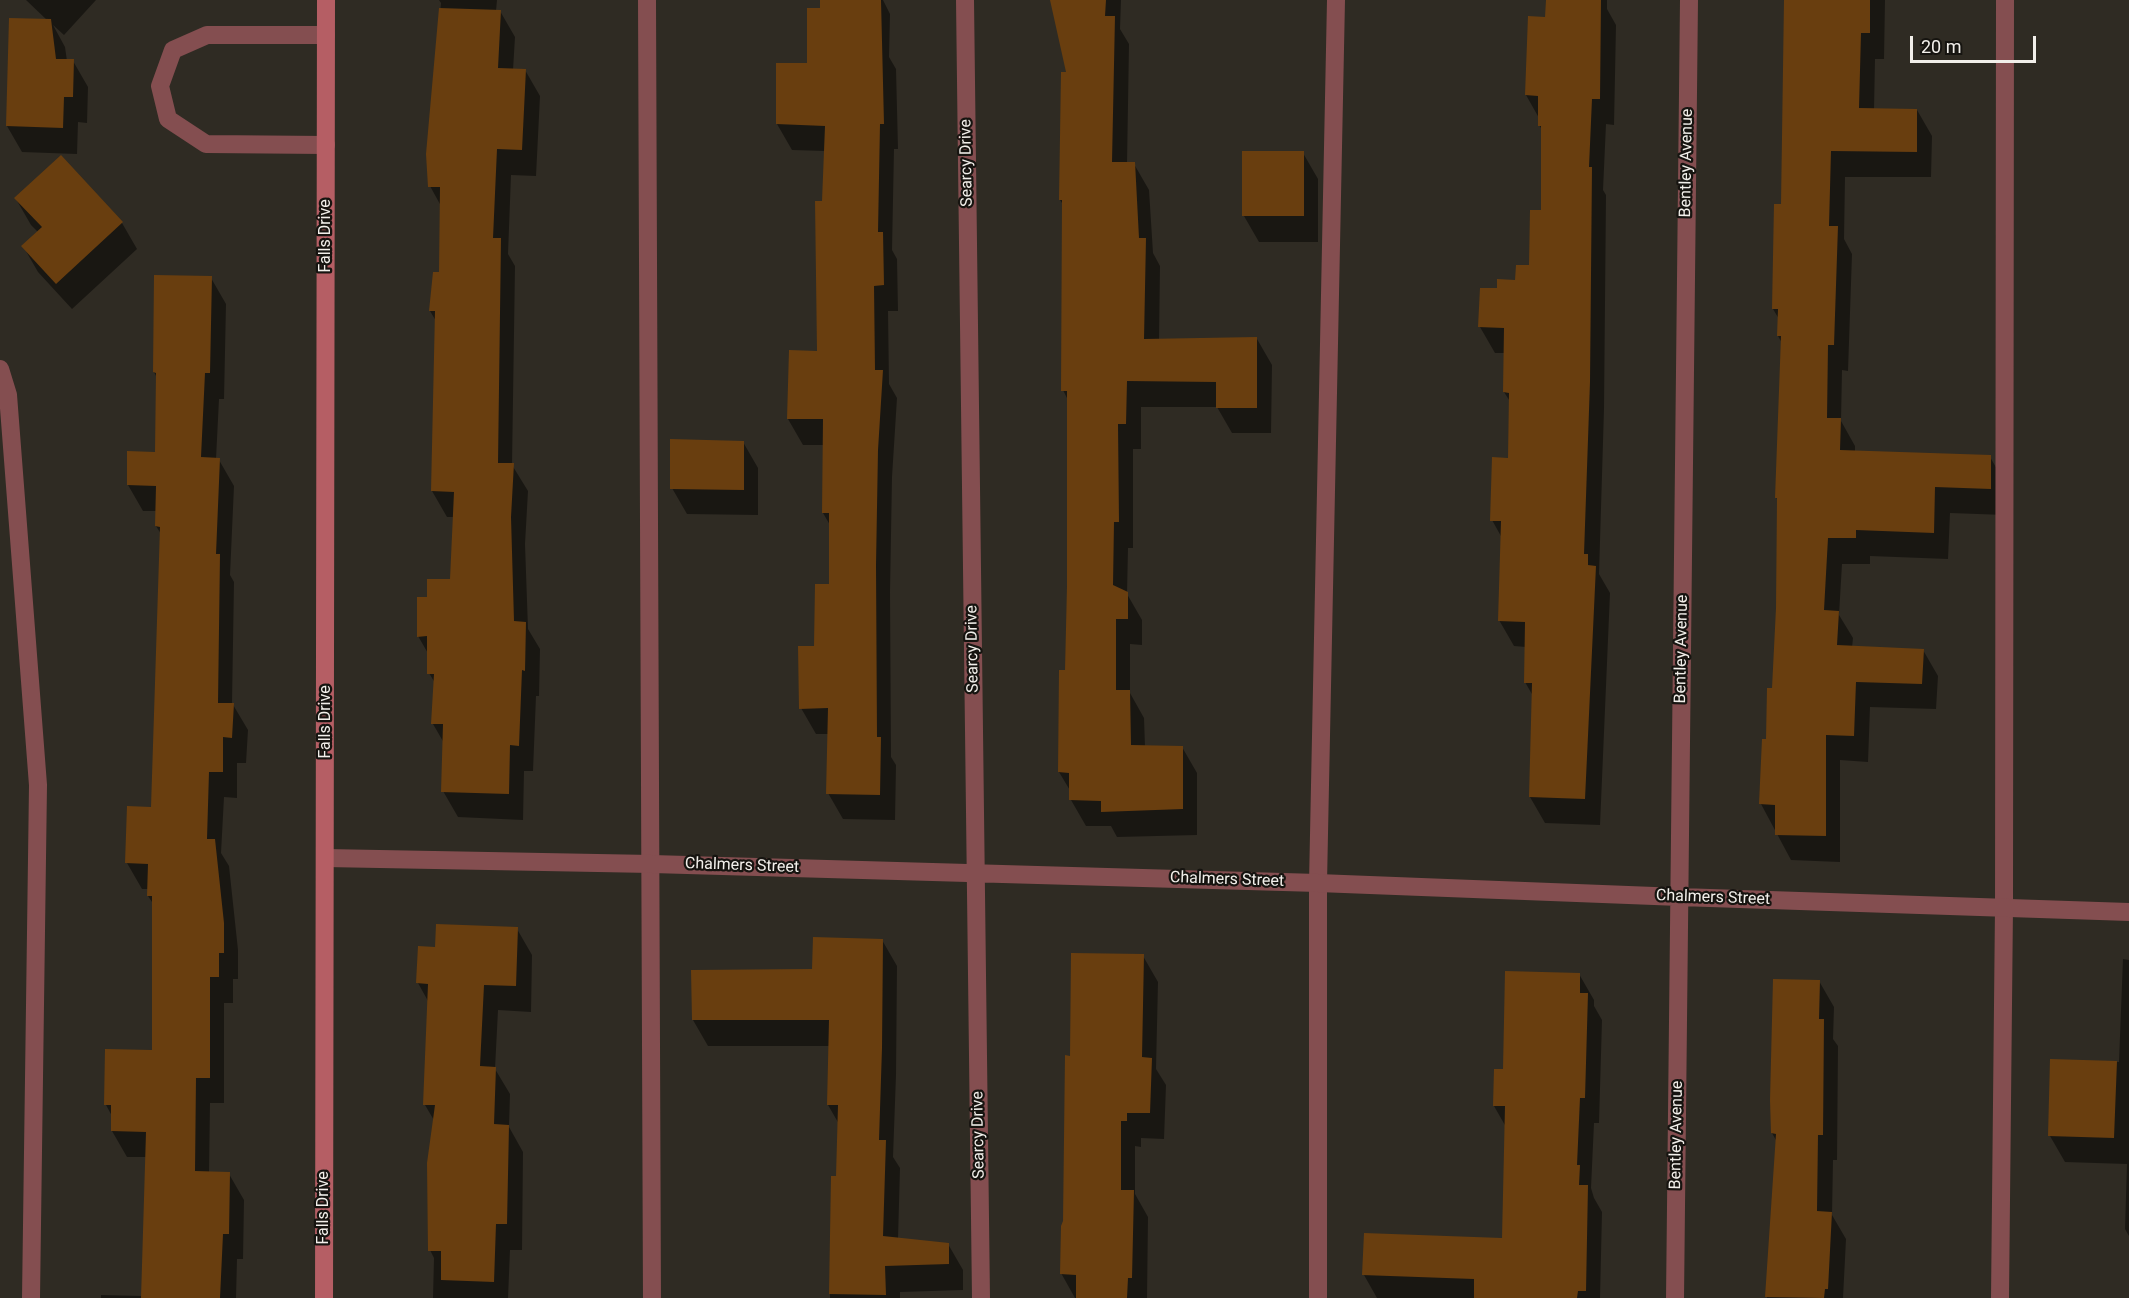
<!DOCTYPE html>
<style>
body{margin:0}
#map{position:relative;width:2129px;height:1298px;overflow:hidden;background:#2f2b23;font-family:Roboto,sans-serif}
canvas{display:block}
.scale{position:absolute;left:1910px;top:36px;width:126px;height:27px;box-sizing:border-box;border:3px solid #f2efea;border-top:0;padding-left:8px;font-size:18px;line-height:21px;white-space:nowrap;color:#f2efea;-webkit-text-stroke:4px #161410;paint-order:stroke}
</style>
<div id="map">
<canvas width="2129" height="1298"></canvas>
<div class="scale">20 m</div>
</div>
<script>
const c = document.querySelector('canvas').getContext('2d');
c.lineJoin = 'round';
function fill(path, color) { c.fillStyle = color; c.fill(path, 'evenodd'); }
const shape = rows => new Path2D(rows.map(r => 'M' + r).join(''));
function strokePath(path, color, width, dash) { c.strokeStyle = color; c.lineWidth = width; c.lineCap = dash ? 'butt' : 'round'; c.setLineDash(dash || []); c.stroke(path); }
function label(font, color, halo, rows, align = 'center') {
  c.font = font + ' Roboto,sans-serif'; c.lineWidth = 4.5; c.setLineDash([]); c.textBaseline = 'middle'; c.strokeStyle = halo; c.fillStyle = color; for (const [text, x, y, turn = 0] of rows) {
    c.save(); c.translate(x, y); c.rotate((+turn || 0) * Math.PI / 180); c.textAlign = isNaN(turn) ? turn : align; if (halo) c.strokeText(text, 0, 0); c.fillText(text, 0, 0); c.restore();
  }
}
fill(shape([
 [26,0,96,0,64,35,53,25,65,47,67,61,73,61,88,87,87,123,78,122,77,154,22,152,7,126,48,21],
 [439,0,497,0,496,11,500,11,515,37,513,70,525,70,540,96,536,176,511,175,508,254,515,266,512,465,528,491,525,544,528,629,540,649,539,696,536,696,533,771,524,771,523,820,458,817,443,791,444,743,433,724,435,683,429,673,429,655,418,636,429,598,452,581,455,517,447,517,432,491,436,321,430,311,440,274,441,206,430,186,427,154,441,3],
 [822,0,883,0,890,14,889,57,896,69,898,149,894,149,892,250,897,259,898,311,888,311,889,384,897,398,892,477,890,592,891,757,896,765,895,820,843,819,828,793,829,734,816,734,801,708,830,586,830,525,823,513,824,445,803,445,788,419,818,353,825,151,792,150,777,124,809,65,821,10],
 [1055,0,1121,0,1120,29,1129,44,1127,164,1134,164,1149,190,1153,253,1160,266,1159,340,1257,339,1272,365,1271,433,1232,433,1217,407,1141,407,1141,449,1133,449,1133,548,1128,548,1127,594,1142,620,1142,645,1130,644,1130,693,1144,718,1145,747,1182,747,1197,773,1197,835,1117,837,1111,826,1086,826,1071,800,1071,792,1059,772,1067,672,1068,400,1063,390,1064,206,1060,200,1068,74],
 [1547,0,1607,0,1607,9,1616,25,1614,125,1606,124,1603,190,1606,195,1604,409,1599,574,1610,593,1600,825,1545,823,1530,797,1533,696,1525,682,1526,647,1514,646,1499,620,1502,538,1492,520,1510,459,1511,403,1504,392,1505,353,1495,353,1480,327,1498,290,1517,281,1530,266,1543,211,1543,131,1539,125,1539,118,1526,95,1547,18],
 [1785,0,1885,0,1884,59,1875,59,1874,110,1917,110,1932,136,1931,177,1845,177,1844,239,1852,254,1848,371,1842,370,1841,421,1855,446,1855,452,1990,457,2005,483,2005,515,1950,513,1948,559,1870,556,1870,564,1842,564,1839,615,1853,638,1852,648,1923,650,1938,676,1936,709,1870,707,1868,762,1840,760,1840,862,1791,860,1761,804,1773,689,1777,608,1778,501,1776,497,1782,343,1778,336,1779,319,1773,309,1783,206],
 [1303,153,1318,179,1318,242,1259,242,1244,216],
 [16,199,122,223,137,249,72,309,38,272,23,246,38,232,31,225],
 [211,278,226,304,224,399,219,399,216,459,219,460,234,486,230,575,234,582,232,703,248,730,246,763,237,763,237,798,224,797,221,853,229,866,238,950,238,979,233,979,233,1003,224,1003,224,1103,210,1103,209,1173,229,1174,244,1200,243,1259,237,1259,236,1298,101,1298,101,1295,142,1296,147,1157,127,1157,112,1131,112,1116,106,1105,153,1051,154,905,148,896,149,889,142,889,127,863,152,808,161,534,156,526,157,511,143,511,128,485,156,453,157,378,154,372],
 [743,442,758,468,758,515,687,514,672,488],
 [517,929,532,955,531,1012,498,1010,495,1069,510,1094,509,1127,523,1152,522,1250,510,1250,508,1298,433,1298,434,1258,430,1250,435,1122,425,1105,428,1001,418,983,436,948],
 [882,940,897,966,896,1075,893,1157,900,1168,898,1239,948,1244,963,1270,963,1290,900,1292,900,1298,830,1298,832,1178,837,1178,839,1124,828,1105,830,1046,708,1046,693,1020,693,972,814,970],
 [1143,956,1158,982,1156,1069,1166,1085,1164,1139,1141,1138,1141,1147,1135,1146,1135,1194,1148,1217,1147,1298,1075,1298,1061,1273,1071,1057],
 [2123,959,2129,960,2129,1236,2125,1229,2127,1164,2065,1162,2050,1136,2051,1061,2119,1062],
 [1579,974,1594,1000,1594,1006,1602,1020,1599,1123,1594,1123,1591,1188,1594,1198,1602,1212,1600,1298,1377,1298,1364,1275,1365,1235,1504,1239,1506,1127,1494,1106,1504,1071],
 [1819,981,1834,1007,1833,1039,1838,1046,1837,1160,1833,1160,1832,1215,1846,1239,1843,1298,1767,1298,1777,1142,1772,1133]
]), '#0007');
fill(shape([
 [820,0,881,0,884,124,880,124,878,232,883,232,884,285,874,286,875,370,883,370,878,450,876,565,877,737,881,737,880,795,826,794,828,708,799,709,798,646,814,646,815,584,829,584,829,513,822,513,823,419,787,419,789,350,817,351,815,201,822,201,825,126,776,124,776,63,807,63,807,8,820,8],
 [1050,0,1106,0,1105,16,1115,16,1112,162,1135,162,1139,238,1146,238,1144,339,1257,337,1257,408,1216,408,1216,382,1127,381,1126,424,1118,424,1119,522,1114,522,1113,585,1128,592,1128,619,1116,619,1116,690,1130,690,1131,745,1183,746,1183,809,1101,812,1101,801,1069,800,1069,773,1058,772,1059,670,1065,670,1067,586,1067,391,1061,391,1062,200,1059,200,1061,72,1066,72],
 [1546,0,1601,0,1600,99,1592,99,1589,167,1592,167,1590,382,1584,554,1588,554,1588,565,1596,566,1585,799,1529,797,1532,683,1524,683,1525,622,1498,621,1501,521,1490,521,1492,457,1508,458,1509,393,1503,392,1504,328,1478,327,1480,288,1497,288,1497,279,1515,280,1516,265,1529,265,1530,210,1541,210,1541,126,1538,126,1538,96,1525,95,1528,16,1545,17],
 [1784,0,1870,0,1870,33,1861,33,1859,108,1917,109,1917,152,1831,151,1829,226,1838,226,1834,345,1828,345,1827,418,1841,418,1840,450,1991,455,1991,489,1935,487,1934,533,1856,530,1856,538,1828,538,1824,610,1839,611,1837,645,1924,649,1922,684,1856,682,1854,736,1826,735,1826,836,1775,835,1775,805,1759,804,1762,739,1766,739,1767,688,1772,688,1776,608,1777,498,1775,498,1781,336,1777,336,1778,309,1772,309,1774,204,1781,204],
 [439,8,501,10,498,68,526,69,522,150,497,149,493,238,501,238,498,463,514,463,511,517,514,621,526,622,525,671,522,670,519,746,510,745,509,794,441,792,443,724,431,724,434,674,427,674,427,636,417,637,417,597,427,597,427,579,450,579,454,492,431,491,435,311,429,311,433,272,439,272,440,187,428,187,426,154],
 [9,18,51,19,56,59,74,59,73,97,64,97,63,128,6,126],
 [1242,151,1304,151,1304,216,1242,216],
 [61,155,123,222,56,284,21,246,42,227,14,198],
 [154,275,212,276,210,373,205,373,201,457,220,458,216,554,220,554,218,703,234,703,232,738,223,737,223,772,209,772,207,839,215,839,224,923,224,953,219,953,219,977,210,977,210,1078,196,1078,195,1171,230,1172,229,1234,223,1234,220,1298,141,1298,146,1132,111,1131,111,1105,104,1105,105,1049,152,1050,152,896,147,896,148,864,125,863,127,806,151,807,160,527,155,526,156,486,127,485,127,451,155,452,156,373,153,372],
 [670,439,744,441,744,490,670,489],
 [436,924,518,927,516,986,484,985,480,1066,496,1067,494,1124,509,1125,507,1224,496,1224,494,1282,441,1280,441,1251,428,1251,427,1163,435,1105,423,1105,428,984,416,983,418,946,435,947],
 [813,937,883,939,882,1048,879,1140,886,1140,883,1236,949,1243,949,1264,885,1266,886,1295,829,1294,831,1176,836,1176,838,1105,827,1105,829,1020,692,1020,691,970,812,969],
 [1071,953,1144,954,1142,1057,1152,1058,1150,1113,1127,1113,1127,1121,1121,1121,1121,1190,1134,1190,1132,1278,1128,1278,1127,1298,1076,1298,1076,1275,1060,1274,1061,1226,1063,1221,1065,1055,1070,1056],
 [1505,971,1580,973,1580,993,1588,993,1585,1098,1580,1098,1577,1165,1580,1165,1579,1185,1588,1185,1586,1291,1578,1291,1577,1298,1474,1298,1474,1279,1362,1275,1364,1233,1502,1238,1505,1106,1493,1106,1494,1069,1503,1069],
 [1773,979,1820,980,1819,1019,1824,1019,1823,1135,1818,1135,1817,1211,1832,1212,1828,1289,1825,1289,1824,1298,1765,1297,1776,1134,1771,1133,1770,1100],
 [2050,1059,2117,1061,2114,1138,2048,1136]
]), '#693e0f');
strokePath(shape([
 [647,0,652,1298],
 [0,369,8,395,38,785,31,1298],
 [1318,1298,1318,883,1336,0],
 [2000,1298,2004,907,2005,0]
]), '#844e50', 18);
strokePath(shape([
 [965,0,981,1298],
 [326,35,207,35,173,50,160,86,168,119,206,144,326,145],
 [325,858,652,864,1318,883,1680,897,2129,912],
 [1675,1298,1689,0]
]), '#844e50', 18);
strokePath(shape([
 [324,1298,326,0]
]), '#b55e64', 18);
label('16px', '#f2efea', '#161410', [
 ["Searcy Drive",967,163,-91],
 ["Bentley Avenue",1687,163,-89],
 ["Falls Drive",326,236,-90],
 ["Searcy Drive",973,649,-91],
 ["Bentley Avenue",1682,649,-89],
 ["Falls Drive",326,722,-90],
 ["Chalmers Street",742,866,2],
 ["Chalmers Street",1227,880,2],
 ["Chalmers Street",1713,898,2],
 ["Searcy Drive",979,1135,-91],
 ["Bentley Avenue",1677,1135,-89],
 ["Falls Drive",324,1208,-90]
]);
</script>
